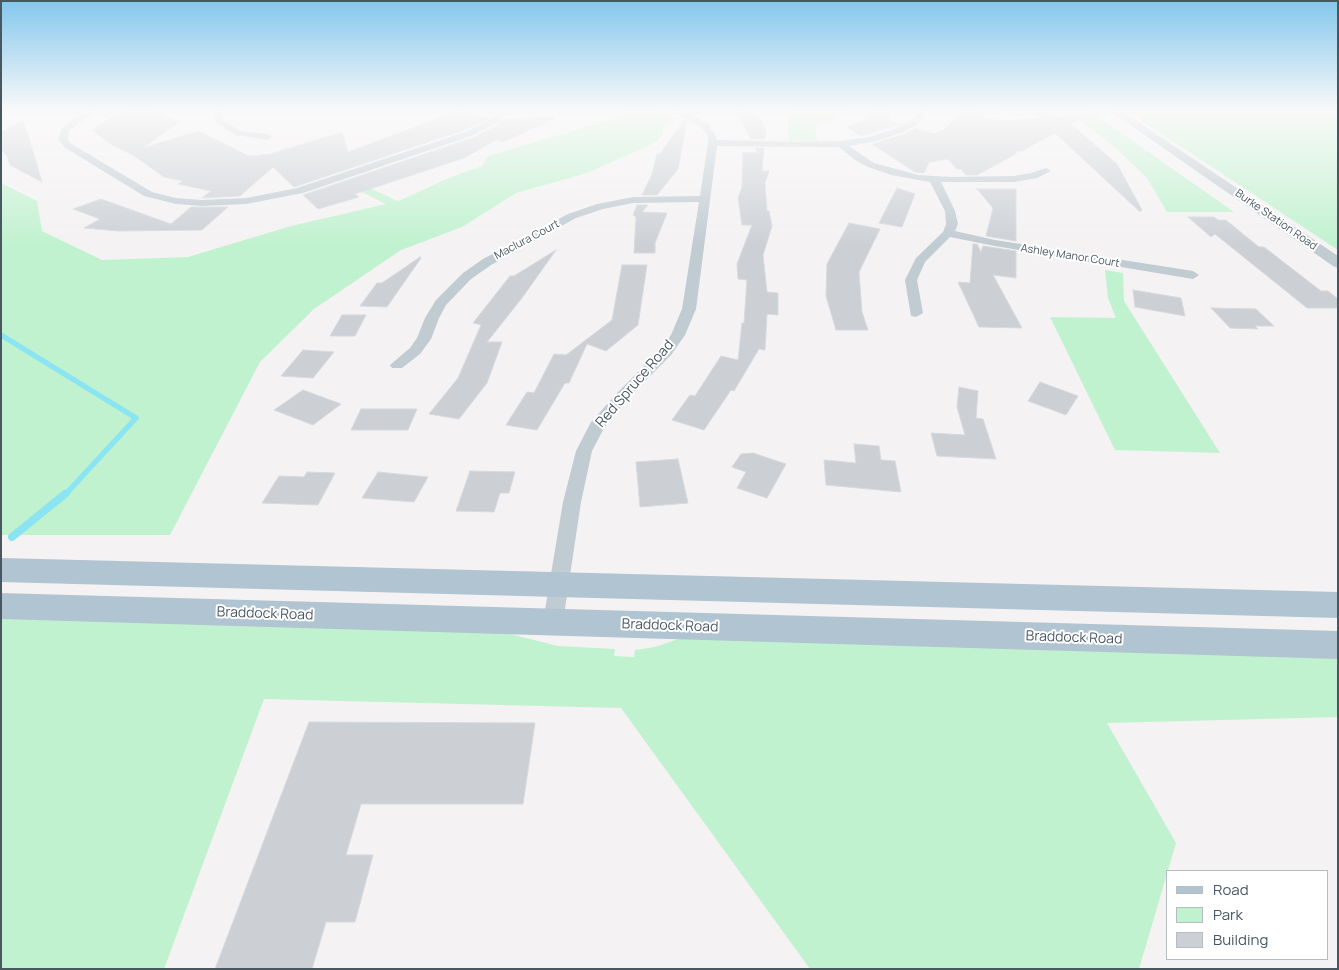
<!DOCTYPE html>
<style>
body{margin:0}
#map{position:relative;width:1339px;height:970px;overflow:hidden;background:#f4f2f2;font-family:Manrope,sans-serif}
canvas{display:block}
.frame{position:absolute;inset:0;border:2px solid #495761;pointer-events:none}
.legend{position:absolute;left:1166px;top:870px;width:162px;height:90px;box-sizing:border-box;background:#fff;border:1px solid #b6bcc0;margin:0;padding:6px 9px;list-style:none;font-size:15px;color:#495761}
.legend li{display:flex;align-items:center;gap:10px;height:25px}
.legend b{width:25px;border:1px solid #b6bcc0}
</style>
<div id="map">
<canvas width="1339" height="970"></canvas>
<div class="frame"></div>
<ul class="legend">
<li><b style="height:6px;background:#b1c4d2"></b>Road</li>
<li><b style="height:14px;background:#c0f2cf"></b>Park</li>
<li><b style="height:14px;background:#ccd0d5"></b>Building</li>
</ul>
</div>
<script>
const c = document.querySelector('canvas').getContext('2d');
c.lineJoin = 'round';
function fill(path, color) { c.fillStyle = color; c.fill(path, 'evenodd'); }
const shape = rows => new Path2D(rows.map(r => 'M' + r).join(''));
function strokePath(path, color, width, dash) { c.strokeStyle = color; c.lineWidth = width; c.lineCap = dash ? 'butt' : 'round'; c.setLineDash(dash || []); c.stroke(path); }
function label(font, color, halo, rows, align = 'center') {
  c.font = font + ' Manrope,sans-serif'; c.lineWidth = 4; c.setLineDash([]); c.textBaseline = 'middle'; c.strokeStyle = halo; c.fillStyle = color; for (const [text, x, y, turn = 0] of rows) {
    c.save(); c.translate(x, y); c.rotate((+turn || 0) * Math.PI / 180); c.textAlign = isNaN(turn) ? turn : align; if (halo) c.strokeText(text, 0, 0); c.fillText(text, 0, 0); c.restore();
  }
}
fill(shape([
 [628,111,652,111,682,119,664,125,662,135,656,142,587,173,516,193,462,227,401,250,314,309,260,362,170,535,1,535,1,183,37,201,42,231,102,260,188,257,291,226,386,204,344,183,353,180,397,201,401,200,451,177,482,166,488,156,616,118],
 [787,111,851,111,852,113,815,126,817,141,789,141],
 [999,111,1090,111,1234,212,1167,212,1147,178,1119,151,1073,115,1004,116],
 [1127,111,1338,111,1338,250],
 [1105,270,1123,273,1124,301,1220,453,1115,450,1050,317,1116,318,1108,298],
 [1,618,502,632,558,646,615,649,614,656,634,657,635,650,655,647,684,637,1338,654,1338,717,1107,723,1176,843,1139,969,810,969,621,708,264,699,164,969,1,969]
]), '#c0f2cf');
strokePath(shape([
 [1,335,136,418,64,496]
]), '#8be4f1', 5.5);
strokePath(shape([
 [12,537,65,494]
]), '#8be4f1', 8);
const building = shape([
 [123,111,155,111,179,122,143,148,198,131,249,156,270,154,342,132,348,152,458,111,490,118,464,130,297,186,294,187,273,167,240,196,202,198,211,191,178,184,183,181,164,177,133,155,112,145,92,130,123,111],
 [736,111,745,111,759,117,766,130,765,139,751,139,736,111],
 [868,111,888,111,889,121,901,124,861,136,847,127,869,118,868,111],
 [963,111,980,111,984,118,1008,121,1040,118,1032,111,1044,111,1056,117,1090,114,1070,125,1078,130,1117,164,1142,210,1140,212,1055,133,1022,151,1016,151,1016,154,977,175,966,175,961,169,957,169,948,159,929,162,924,173,915,172,872,144,905,134,915,128,934,134,945,129,963,111],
 [553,116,554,119,503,142,496,140,464,158,355,194,359,197,318,209,303,195,472,138,498,125,502,120,553,116],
 [23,120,33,151,42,182,10,165,7,156,1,150,1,132,23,120],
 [684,120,687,121,678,169,657,195,642,195,652,174,657,154,660,154,684,120],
 [755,148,764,148,762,171,769,171,765,183,767,211,769,211,772,226,763,255,767,292,778,293,778,315,767,314,765,350,759,349,734,391,731,390,704,430,672,420,690,395,695,396,721,356,738,360,742,323,744,323,747,280,738,279,737,264,752,225,742,225,738,198,742,187,743,152,758,153,755,148],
 [897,188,915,194,902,227,879,223,897,188],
 [977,189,1016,189,1016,241,986,236,993,208,977,189],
 [101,199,171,224,191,207,228,207,202,230,119,231,84,228,100,219,73,209,101,199],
 [637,205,648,205,642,212,667,213,655,243,655,253,634,253,636,217,633,215,637,205],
 [1188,217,1214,217,1218,220,1226,220,1259,247,1264,247,1321,291,1328,291,1338,299,1338,308,1307,308,1215,234,1211,237,1188,217],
 [849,223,880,229,859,272,862,312,868,330,836,330,826,296,827,264,849,223],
 [973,244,977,244,981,252,983,246,1016,251,1016,278,993,275,1022,328,979,327,958,282,970,283,973,244],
 [556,250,522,298,487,342,502,342,487,383,459,419,429,414,458,378,481,325,473,323,510,276,514,276,556,250],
 [420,257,421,258,387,307,360,306,377,283,382,283,420,257],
 [622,265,647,265,638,325,606,351,587,344,569,383,565,383,537,430,506,425,527,392,534,393,554,354,566,355,612,320,622,265],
 [1133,290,1181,298,1185,316,1135,307,1133,290],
 [1211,308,1256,309,1274,326,1255,326,1258,329,1230,328,1211,308],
 [342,315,366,315,355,336,330,336,342,315],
 [303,350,334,352,313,378,281,376,303,350],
 [1040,382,1078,396,1066,415,1028,401,1040,382],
 [959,387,978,391,976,418,983,419,996,459,937,456,931,433,965,435,957,407,959,387],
 [303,390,341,404,313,425,274,410,303,390],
 [361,409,417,409,408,430,351,430,361,409],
 [854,444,879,446,881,460,895,461,901,492,826,485,824,460,856,463,854,444],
 [753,453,786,464,767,498,737,488,746,472,732,467,741,454,753,453],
 [678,459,688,503,640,507,636,462,678,459],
 [470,471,515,472,509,493,500,493,494,512,456,511,470,471],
 [307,472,335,473,318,505,262,503,279,476,304,477,307,472],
 [378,472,428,477,414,502,362,498,378,472],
 [309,722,535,723,523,804,361,804,346,855,373,855,355,922,326,922,312,969,215,969,309,722]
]);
fill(building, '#ccd0d5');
strokePath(building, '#d6d9de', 1);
fill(shape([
 [89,111,99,111,80,122,69,131,68,139,70,143,152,192,176,198,202,200,246,198,297,188,465,132,491,119,501,111,509,111,497,123,471,136,303,193,246,204,202,206,176,204,144,196,64,147,58,139,62,128,74,118,89,111],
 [217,111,225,111,222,115,223,120,241,131,268,134,272,137,268,140,236,135,216,123,214,115,217,111],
 [666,111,678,111,691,114,708,124,716,136,717,140,794,142,841,141,869,137,898,128,911,121,920,111,928,111,917,125,904,132,873,142,849,146,874,163,918,175,951,177,1014,176,1031,173,1046,168,1051,171,1037,178,1014,182,941,182,955,211,958,224,955,231,995,240,1193,271,1199,275,1193,279,995,246,950,237,925,262,917,280,923,313,916,317,911,316,905,280,916,258,943,232,946,224,945,211,930,182,891,175,868,167,855,160,839,147,717,146,696,309,685,335,671,355,629,397,604,428,592,451,581,502,563,622,560,628,553,631,546,628,543,622,563,502,576,451,591,422,619,391,661,349,671,335,682,309,699,202,633,203,603,209,576,218,491,265,471,279,446,305,439,318,431,339,420,354,402,368,392,368,390,365,410,348,417,338,425,318,436,300,463,273,483,259,568,214,597,204,633,197,700,196,708,143,708,136,702,128,685,118,666,111]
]), '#c0cbd2');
fill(shape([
 [1110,111,1122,111,1338,256,1338,268,1333,266,1110,111]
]), '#c0cbd2');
fill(shape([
 [1,558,1338,592,1338,618,1,582,1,558],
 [1,593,1338,631,1338,659,1,619,1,593]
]), '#b1c4d2');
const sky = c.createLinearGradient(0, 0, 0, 246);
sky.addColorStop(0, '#83c7ec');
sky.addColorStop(0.45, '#faf9f9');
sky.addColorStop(1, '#faf9f900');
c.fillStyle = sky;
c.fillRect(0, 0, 1339, 246);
label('11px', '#495761', '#fff', [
 ["Burke Station Road",1276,220,35],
 ["Maclura Court",527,240,-28],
 ["Ashley Manor Court",1070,256,9]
]);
label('14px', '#495761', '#fff', [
 ["Red Spruce Road",635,384,-49],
 ["Braddock Road",265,614,2],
 ["Braddock Road",670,626,2],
 ["Braddock Road",1074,638,2]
]);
</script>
